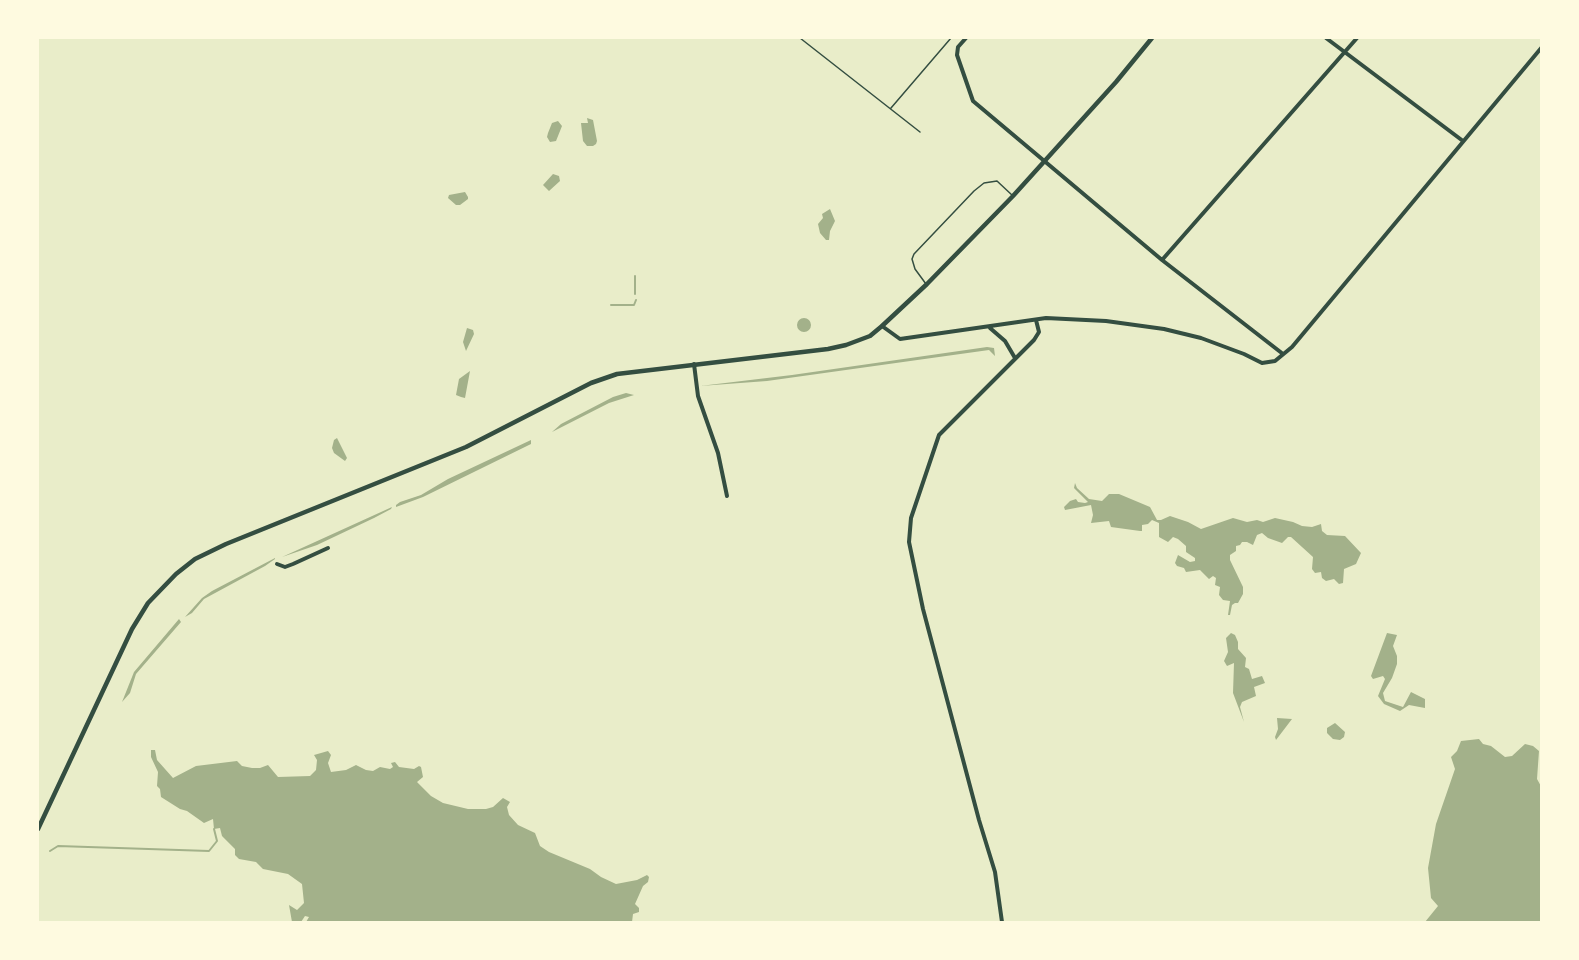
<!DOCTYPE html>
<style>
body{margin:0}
#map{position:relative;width:1579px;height:960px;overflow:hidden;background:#e9edc9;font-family:Commissioner,sans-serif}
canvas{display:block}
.frame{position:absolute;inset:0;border:39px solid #fefae0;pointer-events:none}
</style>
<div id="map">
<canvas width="1579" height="960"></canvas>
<div class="frame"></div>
</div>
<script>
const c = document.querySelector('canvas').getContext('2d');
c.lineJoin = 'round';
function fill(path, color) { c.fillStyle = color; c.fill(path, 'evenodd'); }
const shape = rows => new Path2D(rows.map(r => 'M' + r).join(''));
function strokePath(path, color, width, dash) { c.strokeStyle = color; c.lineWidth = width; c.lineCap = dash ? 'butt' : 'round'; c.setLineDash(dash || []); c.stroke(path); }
fill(shape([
 [587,118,593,120,597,141,596,144,593,146,587,146,583,141,581,123,588,123],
 [558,121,562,126,556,141,550,142,547,137,548,133,552,123],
 [553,174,559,176,560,181,549,191,543,185],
 [465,192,468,197,468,199,460,205,456,205,448,198,449,195],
 [830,209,835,221,830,231,829,240,826,240,820,233,818,224,823,218,822,214],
 '797 325a7 7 0 1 1 14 0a7 7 0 1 1-14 0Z',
 [467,328,473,330,474,334,466,351,463,342],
 [987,347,994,348,995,356,989,350,767,381,700,386,792,375],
 [470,371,465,398,461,397,456,395,459,379],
 [626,393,634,395,609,403,552,432,561,424,613,397],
 [337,438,347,458,345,461,334,453,332,448,334,440],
 [531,440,531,444,423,497,396,507,396,505,400,502,421,495,448,479],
 [1075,483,1077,488,1089,499,1102,501,1109,494,1119,494,1150,507,1157,520,1161,520,1170,516,1188,522,1201,529,1233,518,1247,522,1257,520,1263,522,1275,518,1293,522,1302,526,1312,527,1321,524,1322,531,1327,535,1345,536,1361,553,1356,564,1344,569,1343,583,1339,584,1334,579,1326,581,1322,578,1321,572,1315,573,1312,569,1313,557,1291,537,1288,537,1282,543,1268,538,1262,533,1257,535,1253,545,1247,542,1242,542,1240,545,1236,546,1236,551,1230,555,1230,560,1243,587,1243,594,1238,603,1235,603,1232,605,1230,615,1228,615,1230,601,1223,600,1219,595,1220,587,1215,585,1216,578,1213,576,1209,579,1200,570,1186,572,1184,568,1177,566,1175,563,1178,555,1190,562,1195,561,1195,558,1186,552,1186,546,1178,539,1173,537,1168,542,1159,537,1159,523,1152,520,1148,524,1142,525,1142,531,1140,531,1111,527,1109,521,1091,523,1093,515,1091,505,1065,510,1064,507,1070,501,1076,499,1078,502,1085,503,1088,502,1074,488],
 [392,507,391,509,374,518,317,545,282,557],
 [275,558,275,559,265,566,204,599,192,613,185,617,202,598,212,591],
 [179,619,181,622,136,674,130,693,122,702,134,672],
 [1231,633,1235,635,1238,642,1238,649,1246,658,1245,667,1249,669,1252,679,1262,676,1265,683,1254,687,1256,696,1242,702,1240,707,1244,722,1233,693,1234,663,1227,666,1224,661,1228,652,1226,638],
 [1387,633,1397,635,1393,646,1397,656,1397,664,1392,678,1383,693,1385,701,1403,707,1411,692,1425,699,1425,708,1409,705,1400,711,1384,704,1378,696,1385,679,1383,676,1373,679,1371,676],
 [1277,718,1292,719,1276,740,1275,737,1278,729],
 [1335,723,1345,732,1344,737,1340,740,1333,739,1327,733,1327,728],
 [1479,739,1483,744,1491,746,1505,757,1512,756,1525,744,1533,746,1539,751,1537,779,1542,788,1541,922,1425,922,1438,906,1431,898,1428,868,1436,824,1455,769,1451,757,1457,751,1461,741],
 [151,750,155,750,157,760,173,778,196,766,237,761,242,766,252,768,260,768,268,765,278,777,310,776,316,770,317,760,314,755,328,751,331,755,328,763,331,772,346,770,356,765,366,770,373,771,380,767,390,769,393,767,391,763,395,762,399,767,414,769,419,766,421,767,423,777,417,782,431,796,443,803,468,809,486,809,493,807,503,798,510,802,507,807,509,815,518,825,535,833,540,846,549,852,590,869,601,877,616,884,637,880,647,875,649,877,648,882,643,886,635,904,639,908,639,912,633,914,632,922,306,922,309,917,305,916,301,922,292,922,289,905,297,910,304,903,302,884,288,874,263,869,256,862,239,859,235,855,235,849,222,836,220,828,214,829,213,819,204,823,187,811,180,809,161,797,160,789,157,786,158,772,151,757]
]), '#a3b18a');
strokePath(shape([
 [635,276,635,294],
 [611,305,634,305,636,300],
 [50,851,58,846,209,851,217,841,214,829]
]), '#a3b18a', 2);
strokePath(shape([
 [800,38,920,132],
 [891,108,951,38]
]), '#344e41', 1.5);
strokePath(shape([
 [926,284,915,269,912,259,914,254,974,191,984,183,997,181,1013,196]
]), '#344e41', 1.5);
strokePath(shape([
 [966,38,958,47,957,55,973,101,1162,260,1283,354],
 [1326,38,1463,141],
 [1162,260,1357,38],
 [882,326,900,339,1046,318,1106,321,1164,329,1201,338,1244,354,1262,363,1275,361,1292,347,1542,47],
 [990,328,1005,341,1015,358],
 [694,364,698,396,718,453,727,496],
 [277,564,285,567,293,564,328,548],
 [1002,922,995,872,979,820,923,609,909,542,911,518,939,435,1034,340,1039,332,1036,320]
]), '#344e41', 4);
strokePath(shape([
 [38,829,132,629,148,603,176,574,195,559,226,544,466,447,591,383,617,374,828,349,846,345,870,336,882,326,927,284,1013,196,1116,82,1152,38]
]), '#344e41', 4.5);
</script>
